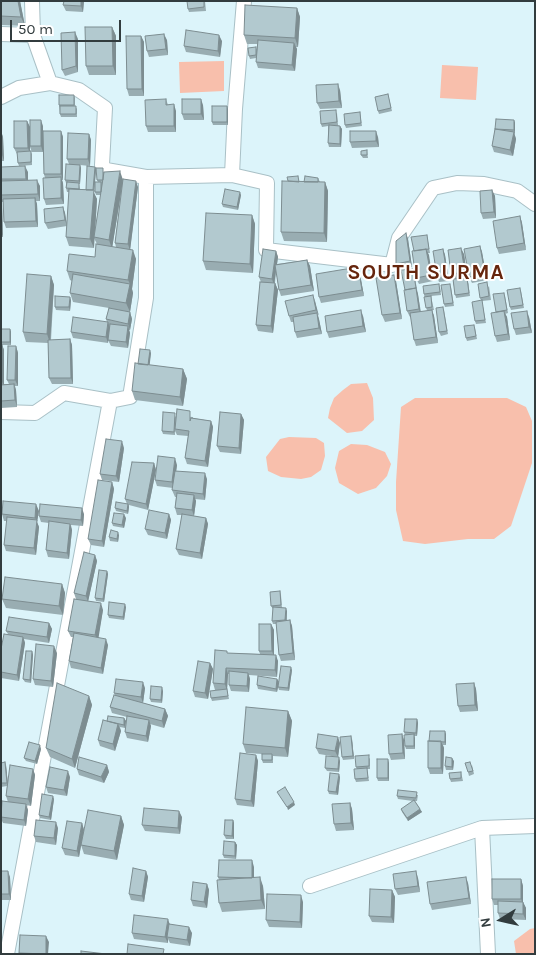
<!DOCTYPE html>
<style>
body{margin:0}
#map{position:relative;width:536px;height:955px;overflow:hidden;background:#dcf4fa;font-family:Karla,sans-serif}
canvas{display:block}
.frame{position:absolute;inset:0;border:2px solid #323c3e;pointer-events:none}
.north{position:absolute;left:476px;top:895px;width:50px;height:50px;-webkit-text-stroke:4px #fff;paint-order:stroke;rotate:260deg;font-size:14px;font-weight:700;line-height:20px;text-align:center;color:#323c3e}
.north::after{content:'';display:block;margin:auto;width:18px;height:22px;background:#323c3e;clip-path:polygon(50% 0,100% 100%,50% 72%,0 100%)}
.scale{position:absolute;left:10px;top:20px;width:111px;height:22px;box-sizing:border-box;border:2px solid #323c3e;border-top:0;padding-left:6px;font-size:15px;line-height:18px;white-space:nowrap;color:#323c3e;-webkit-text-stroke:4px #fff;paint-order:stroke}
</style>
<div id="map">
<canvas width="536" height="955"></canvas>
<div class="frame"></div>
<div class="north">N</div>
<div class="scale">50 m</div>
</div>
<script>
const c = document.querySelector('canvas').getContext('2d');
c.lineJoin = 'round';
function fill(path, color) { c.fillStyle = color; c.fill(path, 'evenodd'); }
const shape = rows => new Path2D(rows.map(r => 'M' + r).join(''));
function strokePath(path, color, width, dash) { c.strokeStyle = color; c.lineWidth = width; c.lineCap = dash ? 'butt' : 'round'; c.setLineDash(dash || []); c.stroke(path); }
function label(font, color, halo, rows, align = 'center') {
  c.font = font + ' Karla,sans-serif'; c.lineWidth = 4; c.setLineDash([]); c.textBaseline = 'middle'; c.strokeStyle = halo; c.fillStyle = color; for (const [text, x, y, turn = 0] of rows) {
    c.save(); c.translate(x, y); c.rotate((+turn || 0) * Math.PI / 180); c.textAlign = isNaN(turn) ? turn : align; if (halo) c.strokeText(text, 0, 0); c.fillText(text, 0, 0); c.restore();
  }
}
fill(shape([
 [224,61,224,91,180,93,179,62],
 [442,65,478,67,476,100,440,98],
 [367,383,373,398,374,420,362,431,347,433,328,418,330,408,334,398,343,390,351,384],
 [415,398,507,398,526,407,532,421,532,463,511,526,494,539,468,539,425,544,403,541,396,510,396,482,401,407],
 [289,437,316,438,324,443,325,456,321,470,311,477,301,479,281,477,268,471,266,457,280,439],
 [351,444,367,445,385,452,391,464,387,476,376,488,358,494,339,483,335,468,339,451],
 [535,928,535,954,516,954,514,941,530,929]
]), '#f8bfac');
const street = shape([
 [32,1,33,35],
 [244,1,235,109,232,175,267,183,266,250,392,265,399,238,433,188,457,183,484,184,517,191,535,204],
 [1,34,33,35,50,83,79,90,105,108,102,165,106,170,146,177,232,175],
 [1,97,19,88,50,83],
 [1,412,35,413,64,393,110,401],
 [482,828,488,954],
 [310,886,482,828,535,826],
 [7,954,110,401,130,397,146,298,146,177]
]);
strokePath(street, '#a9c0c6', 16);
strokePath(street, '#fff', 14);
fill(shape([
 [1,1,20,1,25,26,1,25],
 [84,1,83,12,66,11,63,5],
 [205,1,206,11,189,12,188,9],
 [297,8,300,17,298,47,296,47,297,49,295,71,258,68,256,62,256,58,250,59,249,56,257,48,257,44,247,44,244,35],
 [112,27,116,36,116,75,89,75,86,66],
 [141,36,144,42,144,96,129,96,127,89],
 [78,39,78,72,65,76,62,70],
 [167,40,168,55,149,57,147,51],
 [222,41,220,57,186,52,184,46],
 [340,90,342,108,320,109,317,103],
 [388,94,392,111,379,114,378,111],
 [74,95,75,98,75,106,77,109,77,117,61,117,60,114,59,105],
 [166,99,168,105,176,111,176,132,148,132,146,126],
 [203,105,204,120,184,120,182,114],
 [227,106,228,109,228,125,213,125,212,122],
 [360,112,362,126,346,128,345,125],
 [337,113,338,125,342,129,341,147,329,147,328,143,328,126,322,127,321,124],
 [514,120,515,123,515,134,514,133,516,139,513,156,494,152,492,146,495,129],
 [27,121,30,127,43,126,43,131,61,131,63,137,63,180,62,180,63,183,64,204,46,205,44,199,45,178,44,174,43,152,32,152,30,147,30,151,32,154,32,165,19,166,18,163,17,154,14,148],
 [1,131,3,137,4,161,1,161],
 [89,134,91,140,90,166,80,165,81,168,80,184,79,184,80,189,86,190,95,167,96,170,94,193,97,199,95,232,101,195,96,195,95,192,98,182,97,180,104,171,104,175,123,180,138,187,130,249,136,259,132,289,133,293,130,312,132,319,130,330,129,330,130,333,128,348,111,346,108,340,108,343,73,338,71,332,107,322,106,319,109,308,73,302,70,293,72,281,70,280,67,271,95,257,97,244,94,238,94,248,69,246,66,237,67,226,48,229,45,223,63,207,65,213,67,225,69,192,67,192,66,188,66,183,65,180,69,164,67,159],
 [123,183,115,243,116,247,112,247],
 [378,137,379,147,352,148,350,142],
 [367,150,368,158,363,158,361,155],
 [1,167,28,172,28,180,40,186,40,201,36,201,37,204,38,227,6,228,4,222,3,202,2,202,3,237,1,237],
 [318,178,320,182,325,182,328,191,327,242,284,241,281,232,299,179,299,182,304,182],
 [492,190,495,196,496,218,483,219,481,213],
 [241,195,238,210,223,207,222,204],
 [252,215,255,224,253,273,206,270,203,261],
 [520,216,522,223,526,250,499,254,497,248],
 [406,233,408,239,412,267,398,270,396,264],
 [427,235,430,253,428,253,433,281,419,284,416,278,414,251],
 [480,246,482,252,487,280,472,283,469,277],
 [443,249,445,255,449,281,439,282,437,276],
 [276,251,278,257,277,264,307,260,310,266,314,291,281,296,279,290,276,271,275,283,278,290,273,333,258,331,256,325,261,282,259,277],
 [464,254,470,296,456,298,453,280,451,274],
 [358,267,360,274,364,296,321,303,319,297],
 [414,272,421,312,427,311,424,294,440,287,441,295,431,296,434,310,432,310,434,316,438,343,416,346,414,340,411,317,410,317,407,311,405,290],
 [51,276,54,285,51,340,70,339,72,345,73,384,52,384,49,378,48,343,26,342,23,332],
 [396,281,402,319,385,322,382,315],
 [489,286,491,300,482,301,486,323,476,324,475,321,481,300,480,298],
 [451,287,454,306,445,307,444,304],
 [521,291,524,308,511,310,510,307],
 [505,296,508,313,505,314,507,317,510,340,497,342,495,336,496,312],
 [71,300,70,311,56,310,55,307],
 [315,301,322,334,297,338,295,332,294,322,291,322,289,316],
 [444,310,448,334,441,336,439,332],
 [363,316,366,332,329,338,327,332],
 [529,317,532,333,516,335,514,329],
 [475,328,477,339,467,341,466,338],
 [1,329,10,329,11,332,11,345,2,345,4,350,4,384,9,384,7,380,16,346,18,353,18,386,15,386,16,390,17,407,1,408],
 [151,353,149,365,183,369,187,379,183,406,135,400,132,391,138,364],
 [241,414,244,420,241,454,220,452,217,446],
 [176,416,193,417,193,418,211,421,213,427,208,467,187,464,185,458,188,436,177,435,175,431,175,435,163,434,162,431],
 [124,448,119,482,102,480,100,474],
 [154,463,156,470,148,510,129,505,129,507,128,514,116,511,115,508,127,504,125,499],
 [177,465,176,471,207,479,205,500,195,499,196,501,194,516,206,518,208,524,202,559,179,555,176,549,182,515,177,515,175,508,176,497,175,497,172,490,173,488,157,486,155,480],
 [112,482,114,489,104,547,91,545,88,539],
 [39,511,37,522,39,527,36,555,6,551,4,545,7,521,4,521,2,514],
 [84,514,83,526,71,525,72,530,69,559,48,557,46,550,49,523,41,522,39,516],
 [169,514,171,520,167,539,148,535,145,529],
 [126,518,124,528,113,526,112,523],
 [119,535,118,542,110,541,109,537],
 [95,555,97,561,88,601,103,610,98,637,108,645,103,674,71,668,69,661,73,637,71,637,68,631,76,599,74,593],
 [107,571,108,574,104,602,96,601,95,598],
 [62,584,65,593,63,615,6,608,2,599],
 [280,591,281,595,282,608,287,611,287,620,290,620,292,626,295,660,281,661,279,655,276,624,273,624,272,621,273,609,271,606],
 [126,607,124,620,109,618,108,615],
 [49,623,52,629,49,643,24,639,25,643,19,681,1,678,1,649,8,634,6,631],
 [271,624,274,630,274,655,278,661,277,677,249,675,250,679,249,692,231,691,229,685,229,674,228,674,227,690,229,699,212,701,211,698,220,690,215,690,213,683,227,653,260,654,259,651],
 [32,651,33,655,31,683,25,682,23,679],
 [57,653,53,687,35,685,33,679],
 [210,663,213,669,208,699,195,697,193,691],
 [292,670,289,691,279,690,278,687],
 [277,679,279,682,277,692,258,689,257,685],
 [474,683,476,689,478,711,460,712,458,706],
 [145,688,143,703,165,709,168,716,164,728,150,724,151,726,148,742,127,738,125,732,127,717,112,713,110,707,115,695,114,693],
 [163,691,162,703,151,702,150,699],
 [89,696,92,705,75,768,50,757,46,748],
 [288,711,292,721,288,757,273,756,273,763,263,763,262,760,262,754,246,753,243,744],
 [124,718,126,721,125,728,120,727,121,731,115,751,100,746,98,740,107,721],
 [417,719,418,723,417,736,414,736,415,749,406,749,405,746,405,735,404,732],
 [402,734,404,740,405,759,391,760,389,754],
 [446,734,446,745,443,745,444,748,443,774,430,774,428,768],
 [352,739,354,759,343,760,342,757],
 [340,743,338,757,319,754,316,748],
 [41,749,37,764,26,761,24,758],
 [256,755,258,761,254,807,237,805,235,799],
 [370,758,370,769,367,769,369,781,356,782,355,779,357,769,356,767],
 [340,761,339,772,327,771,325,768],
 [454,761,453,770,446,770,445,766],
 [5,762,6,765,8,784,33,769,35,775,31,806,26,805,28,810,26,826,3,823,1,819,1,809,8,802,6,796,7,786,1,787,1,763],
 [389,763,389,781,378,781,377,778],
 [107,765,109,772,104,783,79,775,77,769],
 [472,765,474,774,469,776,468,772],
 [461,772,463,781,451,782,450,779],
 [70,777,67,796,48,793,46,787],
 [340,777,338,795,329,794,328,791],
 [418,795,417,801,415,801,420,809,422,812,408,821,402,812,401,809,413,801,398,799,397,796],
 [54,799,51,820,40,818,39,815],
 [350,803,352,809,354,830,336,831,334,824],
 [121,816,124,825,117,860,84,854,81,845,79,857,65,855,62,848,82,823,84,830],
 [182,817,180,834,145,831,142,825],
 [233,820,234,823,234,839,226,839,224,835],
 [58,828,56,845,36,842,34,836],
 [235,842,237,845,236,859,224,858,223,855],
 [254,867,254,877,263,886,265,909,222,912,219,903,219,880,218,877],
 [1,871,10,877,11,900,1,900],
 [146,871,148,877,144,902,131,900,129,894],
 [418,878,420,892,398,895,395,889],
 [521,879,523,886,523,902,526,908,526,920,500,919,498,913,498,905,494,905,492,899],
 [468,883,471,904,432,910,430,904],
 [207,884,209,890,207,908,193,906,191,900],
 [392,890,395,897,394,923,372,922,369,916],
 [303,902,302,928,269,927,266,920],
 [170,924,192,933,190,946,170,943,168,939,168,943,134,939,132,933]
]), '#99adb2');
fill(shape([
 [18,1,20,1,25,26,21,17],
 [81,1,84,1,83,12,81,6],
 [297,8,300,17,298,47,295,38],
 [112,27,116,36,116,75,113,66],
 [75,32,78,39,78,72,76,66],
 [164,34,167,40,168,55,166,49],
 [219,35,222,41,220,57,218,51],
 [141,36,144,42,144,96,142,89],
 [294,43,297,49,295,71,292,65],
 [338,84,340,90,342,108,339,101],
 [201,99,203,105,204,120,201,114],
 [174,104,176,111,176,132,174,126],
 [227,106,228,109,228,125,227,122],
 [41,120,43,126,43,152,41,146],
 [514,120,515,123,515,134,514,130],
 [27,121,30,127,30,154,28,148],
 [340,126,342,129,341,147,340,144],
 [1,131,3,137,4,161,2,155],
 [61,131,63,137,63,180,61,174],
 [376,131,378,137,379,147,376,141],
 [514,132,516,139,513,156,510,150],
 [89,134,91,140,90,166,88,159],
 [80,165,81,168,80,184,79,181],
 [25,166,28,172,28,185,26,179],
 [95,167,96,170,94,193,97,199,94,248,90,239],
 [120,171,123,180,112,249,109,240],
 [61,177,63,183,64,204,61,198],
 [37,180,40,186,40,201,38,194],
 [136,181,138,187,130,251,128,244],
 [325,182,328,191,327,242,324,233],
 [492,190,495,196,496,218,494,212],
 [240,192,241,195,238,210,237,207],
 [35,198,37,204,38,227,36,221],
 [1,201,2,204,3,237,1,232],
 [63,207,65,213,67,226,65,220],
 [252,215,255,224,253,273,250,264],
 [520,216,522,223,526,250,524,243],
 [406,233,408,239,412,267,410,261],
 [480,246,482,252,487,280,485,274],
 [461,248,464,254,470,296,467,278,465,272],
 [426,249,429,255,433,281,431,275],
 [443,249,445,255,449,281,447,274],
 [133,250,136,259,132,289,133,293,130,312,126,303,130,284,128,280],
 [276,251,278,257,274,285,272,279],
 [307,260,310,266,314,291,311,285],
 [358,267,360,274,364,296,362,290],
 [394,275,396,281,402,319,400,313],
 [51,276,54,285,50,343,47,334],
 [275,283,278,290,273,333,271,326],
 [416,288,418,294,421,316,419,309],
 [313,295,315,301,319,316,316,310],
 [70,297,71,300,70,311,69,307],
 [361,310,363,316,366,332,363,326],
 [432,310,434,316,438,343,436,337],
 [504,311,507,317,510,340,508,334],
 [527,311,529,317,532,333,529,327],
 [130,312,132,319,130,330,128,324],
 [317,313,319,319,322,334,319,328],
 [108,322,110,328,108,343,106,337],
 [128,326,130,333,128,348,126,342],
 [10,329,11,332,11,345,10,342],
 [70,339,72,345,73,384,71,378],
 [2,344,4,350,4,389,2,382],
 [16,346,18,353,18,386,15,380],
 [150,350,151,353,149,371,147,368],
 [183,369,187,379,183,406,180,397],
 [14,384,16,390,17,407,15,400],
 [241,414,244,420,241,454,239,448],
 [211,421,213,427,208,467,205,461],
 [122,441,124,448,119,482,116,476],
 [175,458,177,465,174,488,172,482],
 [154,463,156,470,148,510,146,504],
 [205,473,207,479,205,500,203,494],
 [112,482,114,489,104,547,102,541],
 [194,495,196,501,194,516,192,510],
 [36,504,39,511,37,522,39,527,36,555,34,548,37,522,35,518],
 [128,504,129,507,128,514,127,511],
 [82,508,84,514,83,526,81,520],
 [124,514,126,518,124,528,122,525],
 [169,514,171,520,167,539,165,533],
 [206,518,208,524,202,559,200,553],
 [70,524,72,530,69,559,67,553],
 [118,532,119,535,118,542,117,539],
 [95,555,97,561,88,602,86,596],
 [107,571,108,574,104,602,103,599],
 [62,584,65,593,63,615,59,606],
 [101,603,103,610,98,641,95,635],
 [125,604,126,607,124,620,123,617],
 [286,608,287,611,286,625,285,622],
 [290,620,292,626,295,660,293,653],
 [49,623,52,629,49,643,47,637],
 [271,624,274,630,274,657,272,651],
 [23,637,25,643,19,681,17,675],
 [106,639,108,645,103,674,101,668],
 [54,646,57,653,53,687,51,681],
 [32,651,33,655,31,683,30,680],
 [276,655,278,661,277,677,275,670],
 [210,663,213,669,208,699,205,693],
 [291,667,292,670,289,691,288,688],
 [226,668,228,674,227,690,229,699,225,684],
 [248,673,250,679,249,692,247,686],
 [277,679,279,682,277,692,276,689],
 [143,682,145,688,143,703,141,697],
 [474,683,476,689,478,711,475,705],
 [162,687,163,691,162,703,161,700],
 [89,696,92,705,75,768,72,759],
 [165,709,168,716,164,728,162,721],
 [288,711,292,721,288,757,285,748],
 [124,718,126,721,125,728,124,725],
 [417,719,418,723,417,736,416,733],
 [149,720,151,726,148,742,146,736],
 [118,724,121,731,115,751,113,744],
 [445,731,446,734,446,745,445,742],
 [402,734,404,740,405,759,403,753],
 [414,734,415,738,415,749,414,746],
 [351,736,352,739,354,759,353,756],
 [338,737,340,743,338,757,335,751],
 [441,741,444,748,443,774,441,768],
 [40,745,41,749,37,764,35,761],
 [256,755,258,761,254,807,251,801],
 [339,757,340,761,339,772,338,769],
 [452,758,454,761,453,770,452,767],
 [388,759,389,763,389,781,388,778],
 [5,762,6,765,8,786,7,783],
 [107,765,109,772,104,783,101,777],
 [33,769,35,775,31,806,28,799],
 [68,771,70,777,67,796,64,790],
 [339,774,340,777,338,795,336,792],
 [53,796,54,799,51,820,49,817],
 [294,802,295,805,288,810,287,807],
 [350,803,352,809,354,830,351,823],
 [26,804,28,810,26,826,24,820],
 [420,809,422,812,408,821,407,818],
 [179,811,182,817,180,834,178,828],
 [121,816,124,825,117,860,114,851],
 [233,820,234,823,234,839,232,836],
 [56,822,58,828,56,845,54,838],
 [82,823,84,830,79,857,77,851],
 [235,842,237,845,236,859,235,856],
 [252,860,254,867,254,884,252,878],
 [8,871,10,877,11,900,9,894],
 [146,871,148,877,144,902,142,896],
 [416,871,418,878,420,892,418,886],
 [260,877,263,886,265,909,261,900],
 [466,877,468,883,471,904,469,898],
 [521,879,523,886,523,905,521,899],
 [207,884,209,890,207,908,204,902],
 [392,890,395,897,394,923,391,917],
 [301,895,303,902,302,928,300,922],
 [523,902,526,908,526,920,523,914],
 [168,919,170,925,167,937,168,939,168,943,165,937],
 [189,927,192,933,190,946,187,940],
 [46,936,49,942,48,954,46,954]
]), '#7d8d91');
const building = shape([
 [1,1,18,1,21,17,1,16,1,1],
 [64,1,81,1,81,6,63,5,64,1],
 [187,1,204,1,204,7,188,9,187,1],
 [245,5,297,8,295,38,244,35,245,5],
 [85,27,112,27,113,66,86,66,85,27],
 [186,30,219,35,218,51,184,46,186,30],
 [75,32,76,66,62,70,61,33,75,32],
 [164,34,166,49,147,51,145,36,164,34],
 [126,36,141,36,142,89,127,89,126,36],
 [258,40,294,43,292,65,256,62,258,40],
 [256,47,256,55,249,56,248,48,256,47],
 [338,84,339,101,317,103,316,85,338,84],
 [388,94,391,108,378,111,375,97,388,94],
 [59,95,74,95,74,105,59,105,59,95],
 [166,99,166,105,174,104,174,126,146,126,145,100,166,99],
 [182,99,201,99,201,114,182,114,182,99],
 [60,106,76,106,76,114,60,114,60,106],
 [212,106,227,106,227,122,212,122,212,106],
 [336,110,337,122,321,124,320,111,336,110],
 [360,112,361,123,345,125,344,114,360,112],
 [496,119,514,120,514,130,495,129,496,119],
 [30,120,41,120,41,146,30,146,30,120],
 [14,121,27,121,28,148,14,148,14,121],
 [329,125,340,126,340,144,328,143,329,125],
 [495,129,514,132,510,150,492,146,495,129],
 [43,131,61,131,61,174,44,174,43,131],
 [350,131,376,131,376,141,350,142,350,131],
 [68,133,89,134,88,159,67,159,68,133],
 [1,134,2,155,1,155,1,134],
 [367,150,367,155,361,155,361,151,367,150],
 [31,151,31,162,18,163,17,152,31,151],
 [66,164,80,165,79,181,65,180,66,164],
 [25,166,26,179,1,179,1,167,25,166],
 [87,166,95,167,93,190,86,190,87,166],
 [96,168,103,168,103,180,97,180,96,168],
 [120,171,109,240,94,237,104,172,120,171],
 [298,176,299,182,288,181,287,177,298,176],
 [305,176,318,178,318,182,304,182,305,176],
 [61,177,61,198,44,199,43,178,61,177],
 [123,179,136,181,128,244,115,243,123,179],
 [37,180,38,194,1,195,1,181,37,180],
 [282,181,325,182,324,233,281,232,282,181],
 [67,182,79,183,79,189,66,188,67,182],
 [95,182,101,182,101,192,95,192,95,182],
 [69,189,94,190,90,239,66,237,69,189],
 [225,189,240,192,237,207,222,204,225,189],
 [492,190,494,212,481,213,480,191,492,190],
 [35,198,36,221,4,222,3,199,35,198],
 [63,207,65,220,45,223,44,209,63,207],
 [206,213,252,215,250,264,203,261,206,213],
 [520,216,524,243,497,248,493,221,520,216],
 [406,233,410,261,396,264,396,241,406,233],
 [427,235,429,249,414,251,411,237,427,235],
 [96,244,133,250,128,280,67,271,69,254,95,257,96,244],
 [480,246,485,274,469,277,464,249,480,246],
 [461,248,465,272,451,274,448,250,461,248],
 [263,249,276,251,272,279,259,277,263,249],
 [426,249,431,275,416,278,412,251,426,249],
 [443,249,447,274,437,276,433,251,443,249],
 [307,260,311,285,279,290,275,265,307,260],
 [358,267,362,290,319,297,316,274,358,267],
 [413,269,416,288,405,290,401,270,413,269],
 [27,274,51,276,47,334,23,332,27,274],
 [73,274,130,284,126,303,70,293,73,274],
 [394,275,400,313,382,315,376,278,394,275],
 [467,278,469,293,455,295,453,279,467,278],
 [260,282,275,283,271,326,256,325,260,282],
 [487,282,489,296,480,298,478,284,487,282],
 [439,284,440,292,424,294,423,286,439,284],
 [450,284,453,303,444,304,441,285,450,284],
 [416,288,419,309,407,311,404,290,416,288],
 [520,288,523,305,510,307,507,290,520,288],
 [504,293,507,310,496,312,493,294,504,293],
 [313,295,316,310,289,316,285,301,313,295],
 [55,296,70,297,69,307,55,307,55,296],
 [431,296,432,307,426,308,424,297,431,296],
 [482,300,485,320,475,321,472,302,482,300],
 [443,307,447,331,439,332,436,308,443,307],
 [109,308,130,312,128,324,106,319,109,308],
 [361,310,363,326,327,332,325,316,361,310],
 [432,310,436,337,414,340,410,313,432,310],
 [504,311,508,334,495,336,491,313,504,311],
 [527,311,529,327,514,329,511,313,527,311],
 [317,313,319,328,295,332,293,317,317,313],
 [73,317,108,322,106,337,71,332,73,317],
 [110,324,128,326,126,342,108,340,110,324],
 [474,325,476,336,466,338,464,326,474,325],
 [1,329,10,329,10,342,1,342,1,329],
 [70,339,71,378,49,378,48,340,70,339],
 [1,344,2,344,2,382,1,382,1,344],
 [8,346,16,346,15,380,7,380,8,346],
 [140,349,150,350,148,365,138,364,140,349],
 [135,363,183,369,180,397,132,391,135,363],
 [14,384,15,400,1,401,1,385,14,384],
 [177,409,190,411,190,421,191,418,211,421,205,461,185,458,189,431,175,429,177,409],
 [163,412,175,413,174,432,162,431,163,412],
 [220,412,241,414,239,448,217,446,220,412],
 [106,439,122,441,116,476,100,474,106,439],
 [158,456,175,458,172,482,155,480,158,456],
 [132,462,154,463,146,504,125,499,132,462],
 [175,471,205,473,203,494,172,490,175,471],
 [98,480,112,482,102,541,88,539,98,480],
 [177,493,194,495,192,510,175,508,177,493],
 [3,501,36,504,35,518,2,514,3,501],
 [116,502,128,504,127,511,115,508,116,502],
 [40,504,82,508,81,520,39,516,40,504],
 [149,510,169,514,165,533,145,529,149,510],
 [114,513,124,514,122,525,112,523,114,513],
 [182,514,206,518,200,553,176,549,182,514],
 [7,517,37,520,34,548,4,545,7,517],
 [49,521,70,524,67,553,46,550,49,521],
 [111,530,118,532,117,539,109,537,111,530],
 [84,552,95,555,86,596,74,593,84,552],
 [99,570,107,571,103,599,95,598,99,570],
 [5,577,62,584,59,606,2,599,5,577],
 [280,591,281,605,271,606,270,592,280,591],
 [74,599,101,603,95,635,68,631,74,599],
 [109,602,125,604,123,617,108,615,109,602],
 [273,607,286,608,285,620,272,621,273,607],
 [9,617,49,623,47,637,6,631,9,617],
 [290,620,293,653,279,655,276,622,290,620],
 [259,624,271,624,272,651,259,651,259,624],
 [74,633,106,639,101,668,69,661,74,633],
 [4,634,23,637,17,675,1,672,1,649,4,634],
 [36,644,54,646,51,681,33,679,36,644],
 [215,650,227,651,227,653,276,655,275,670,226,668,225,684,213,683,215,650],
 [26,651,32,651,30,680,23,679,26,651],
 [198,661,210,663,205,693,193,691,198,661],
 [281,666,291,667,288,688,278,687,281,666],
 [229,671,248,673,247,686,229,685,229,671],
 [258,676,277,679,276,689,257,685,258,676],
 [116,679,143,682,141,697,114,693,116,679],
 [57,683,89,696,72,759,46,748,57,683],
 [474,683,475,705,458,706,456,684,474,683],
 [151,686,162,687,161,700,150,699,151,686],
 [227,689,228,696,211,698,210,691,227,689],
 [114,695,165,709,162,721,110,707,114,695],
 [246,707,288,711,285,748,243,744,246,707],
 [108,716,124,718,124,725,107,721,108,716],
 [127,716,149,720,146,736,125,732,127,716],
 [405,719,417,719,416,733,404,732,405,719],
 [103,720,118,724,113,744,98,740,103,720],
 [430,731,445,731,445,742,429,741,430,731],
 [318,734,338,737,335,751,316,748,318,734],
 [402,734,403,753,389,754,388,735,402,734],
 [414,734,414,746,405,746,404,735,414,734],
 [351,736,353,756,342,757,340,737,351,736],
 [428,741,441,741,441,768,428,768,428,741],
 [29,742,40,745,35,761,24,758,29,742],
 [240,753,256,755,251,801,235,799,240,753],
 [262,754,272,754,272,760,262,760,262,754],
 [369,755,369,766,356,767,355,756,369,755],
 [326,756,339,757,338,769,325,768,326,756],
 [79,757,107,765,101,777,77,769,79,757],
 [446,757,452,758,452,767,445,766,446,757],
 [377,759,388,759,388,778,377,778,377,759],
 [5,762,7,783,1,783,1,763,5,762],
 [470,762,473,771,468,772,465,763,470,762],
 [10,765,33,769,28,799,6,796,10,765],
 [50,767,68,771,64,790,46,787,50,767],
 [367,768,368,778,355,779,354,769,367,768],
 [461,772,461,778,450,779,449,773,461,772],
 [330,773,339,774,336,792,328,791,330,773],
 [285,787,294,802,287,807,277,792,285,787],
 [398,790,417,792,416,798,397,796,398,790],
 [42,794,53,796,49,817,39,815,42,794],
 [414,800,420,809,407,818,401,809,414,800],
 [2,801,26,804,24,820,1,817,2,801],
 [350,803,351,823,334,824,332,804,350,803],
 [144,808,179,811,178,828,142,825,144,808],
 [88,810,121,816,114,851,81,845,88,810],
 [36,820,56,822,54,838,34,836,36,820],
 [225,820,233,820,232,836,224,835,225,820],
 [67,821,82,823,77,851,62,848,67,821],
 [224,841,235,842,235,856,223,855,224,841],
 [219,860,252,860,252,878,218,877,219,860],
 [133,868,146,871,142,896,129,894,133,868],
 [1,871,8,871,9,894,1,894,1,871],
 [416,871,418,886,395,889,393,874,416,871],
 [260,877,261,900,219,903,217,880,260,877],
 [466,877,469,898,430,904,427,882,466,877],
 [492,879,521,879,521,899,492,899,492,879],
 [193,882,207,884,204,902,191,900,193,882],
 [370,889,392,890,391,917,369,916,370,889],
 [267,894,301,895,300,922,266,920,267,894],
 [498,901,523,902,523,914,498,913,498,901],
 [134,915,168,919,165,937,132,933,134,915],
 [169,924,189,927,187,940,167,937,169,924],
 [20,935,46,936,46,954,19,953,20,935],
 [128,944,164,949,163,954,127,954,128,944],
 [81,951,106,954,81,954,81,951]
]);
fill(building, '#b2c9cf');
strokePath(building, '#7d8d91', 1);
c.letterSpacing = '1px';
label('bold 21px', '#66250d', '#fff', [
 ["SOUTH SURMA",426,273]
]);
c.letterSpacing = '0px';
</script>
